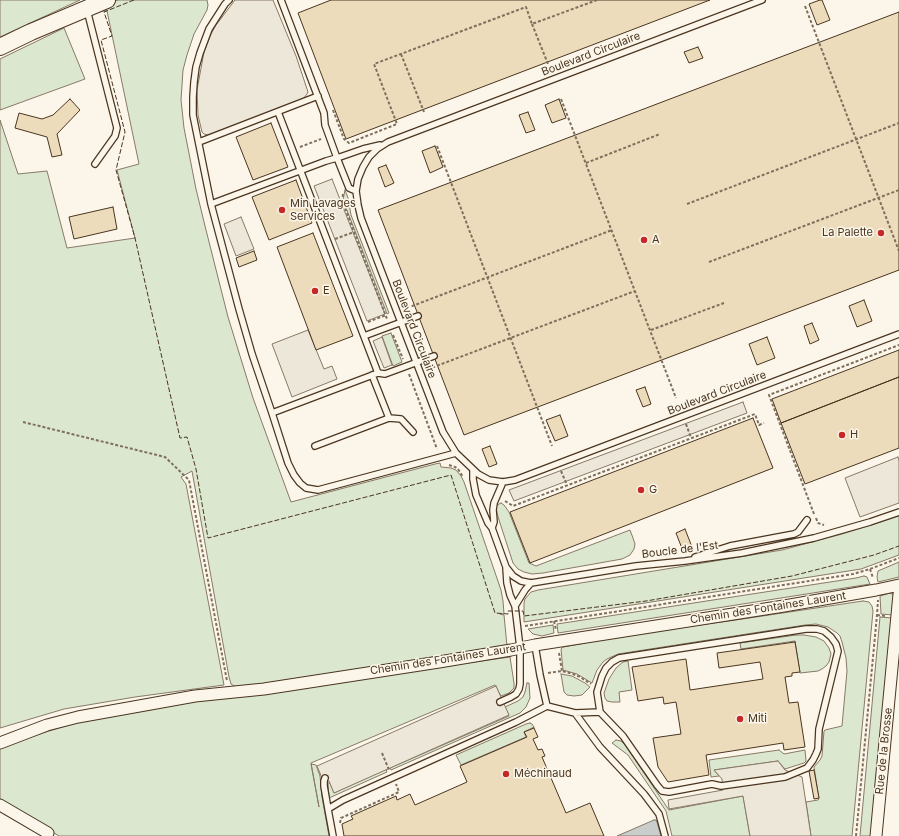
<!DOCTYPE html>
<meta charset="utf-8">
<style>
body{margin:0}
canvas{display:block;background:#fbf6e9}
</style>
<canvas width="899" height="836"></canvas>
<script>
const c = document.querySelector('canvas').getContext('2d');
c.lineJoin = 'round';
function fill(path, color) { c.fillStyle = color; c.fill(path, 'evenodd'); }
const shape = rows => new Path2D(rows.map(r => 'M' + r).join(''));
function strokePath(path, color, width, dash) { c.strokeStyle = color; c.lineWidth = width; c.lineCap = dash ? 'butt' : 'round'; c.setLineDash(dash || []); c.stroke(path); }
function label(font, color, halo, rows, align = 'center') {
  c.font = font + ' Inter,sans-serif'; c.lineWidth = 3; c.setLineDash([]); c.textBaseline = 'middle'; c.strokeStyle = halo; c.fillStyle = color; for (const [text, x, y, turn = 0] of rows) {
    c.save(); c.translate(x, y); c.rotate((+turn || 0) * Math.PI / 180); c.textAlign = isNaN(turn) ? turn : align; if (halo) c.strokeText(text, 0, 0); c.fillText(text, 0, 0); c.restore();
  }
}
const green = shape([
 [0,0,80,0,0,37,0,0],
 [118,0,207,0,208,5,207,10,194,34,187,55,183,70,181,100,184,128,196,189,206,230,228,317,253,398,291,502,435,464,440,463,441,467,451,468,456,470,461,476,464,482,501,590,503,601,504,614,500,614,504,615,507,646,473,651,465,654,459,653,266,684,236,687,231,684,229,677,192,471,181,477,186,484,224,685,135,697,64,709,0,728,0,120,18,174,47,171,67,248,135,238,117,170,139,164,107,11,100,11,101,6,118,0],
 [64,28,85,79,0,110,0,59,64,28],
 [345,190,348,198,351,215,389,313,387,314,343,200,345,190],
 [391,333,402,362,393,366,382,336,391,333],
 [501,503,504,505,509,512,529,563,536,566,630,530,633,538,635,544,634,549,630,555,622,559,543,573,532,574,524,572,518,569,513,563,499,520,497,513,496,506,499,504,501,503],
 [899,516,899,555,861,569,524,622,524,603,525,599,531,592,538,590,782,550,842,534,899,516],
 [899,562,899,577,878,582,877,577,878,571,899,562],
 [864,576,867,577,870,584,558,633,557,624,856,578,864,576],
 [890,593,894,595,893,615,881,614,880,596,890,593],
 [863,601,869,602,872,606,873,611,852,836,811,836,806,802,818,800,819,799,814,767,820,760,822,756,824,731,825,730,842,726,847,671,846,658,842,642,840,636,837,633,828,627,816,624,805,625,618,654,607,659,603,662,597,670,592,683,577,674,563,670,561,649,563,647,585,643,591,641,684,627,729,621,863,601],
 [880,617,892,618,872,836,860,836,880,617],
 [553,625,554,633,542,636,533,634,528,629,553,625],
 [796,635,804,635,816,637,824,641,829,648,831,654,829,662,826,666,822,669,818,671,800,673,795,641,741,649,740,643,796,635],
 [510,657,514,683,514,688,509,693,501,696,495,685,311,763,319,807,311,764,316,765,320,776,322,797,329,836,59,836,0,800,0,749,7,745,49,731,81,721,138,709,510,657],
 [628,661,632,690,619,692,620,702,612,702,607,701,605,698,604,693,609,679,616,668,623,662,628,661],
 [561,674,572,676,585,683,590,687,582,695,574,696,567,695,564,692,561,674],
 [527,683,529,683,530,698,526,707,520,713,391,770,390,768,509,716,505,707,518,701,523,697,525,692,527,683],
 [530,723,532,724,534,727,524,732,526,737,461,765,456,755,526,724,530,723],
 [616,740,621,741,625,745,669,810,743,796,750,836,672,836,666,811,628,755,612,743,616,740],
 [779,750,784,754,805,750,806,761,804,763,785,769,778,761,714,770,719,776,711,777,709,760,779,750],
 [386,769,387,772,329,798,328,783,330,783,334,793,386,769]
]);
fill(green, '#dce7d0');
strokePath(green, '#887966', 1);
const parking = shape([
 [235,0,273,0,296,56,308,92,307,94,303,99,208,135,204,134,202,132,198,115,197,90,204,52,211,34,216,25,235,0],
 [332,179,385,314,367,321,314,186,332,179],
 [241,217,254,249,236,256,224,224,241,217],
 [308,330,324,369,332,366,337,379,292,397,272,344,308,330],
 [382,337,392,365,384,368,373,341,382,337],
 [743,402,747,413,514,501,509,490,743,402],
 [898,457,899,461,899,503,860,517,845,478,898,457],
 [496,686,509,715,334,793,329,781,324,783,317,766,496,686],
 [778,761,785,770,802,777,811,836,750,836,743,796,669,809,668,800,723,790,722,779,714,770,778,761]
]);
fill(parking, '#ede7d9');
strokePath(parking, '#887966', 1);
const water = shape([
 [654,820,656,820,657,822,661,836,617,836,654,820]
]);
fill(water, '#c9cecd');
strokePath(water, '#887966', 1);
const building = shape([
 [331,0,710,0,346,139,298,13,331,0],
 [820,0,822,0,830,20,817,25,809,4,820,0],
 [899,12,899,270,464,435,378,210,899,12],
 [698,47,703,58,689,63,684,52,698,47],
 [70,99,80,110,57,134,62,155,52,157,47,137,15,128,19,113,42,119,53,115,70,99],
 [559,99,566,118,552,123,545,105,559,99],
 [528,112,535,130,526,133,519,115,528,112],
 [271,123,288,167,253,180,236,137,271,123],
 [435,146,443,167,430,173,422,151,435,146],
 [386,165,394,183,385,187,378,168,386,165],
 [296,180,312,223,269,240,252,197,296,180],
 [113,207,117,229,74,239,69,217,113,207],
 [313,233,353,336,316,350,277,247,313,233],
 [254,251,257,260,239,267,236,258,254,251],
 [864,300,872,321,857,327,849,306,864,300],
 [812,323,819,340,810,344,804,326,812,323],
 [767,337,775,358,757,365,749,344,767,337],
 [899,350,899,377,781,423,772,399,899,350],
 [899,377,899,448,805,484,781,423,899,377],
 [645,387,651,404,643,407,636,390,645,387],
 [560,415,568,436,555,441,546,420,560,415],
 [753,418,773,468,530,563,510,512,753,418],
 [490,446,497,464,489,467,482,449,490,446],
 [685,529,692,547,683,551,676,533,685,529],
 [795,642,800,672,792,673,792,676,785,677,789,703,798,702,805,747,784,750,783,743,706,755,709,775,668,782,658,767,653,738,681,734,676,702,664,704,663,697,638,701,632,667,686,659,690,690,763,679,760,662,719,668,717,653,795,642],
 [534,728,538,737,533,739,538,750,542,749,545,756,542,757,566,813,590,803,604,836,344,836,342,824,353,819,351,816,396,796,397,800,410,794,415,805,467,782,460,766,527,737,524,732,534,728],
 [814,770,819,798,814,799,809,771,814,770]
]);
fill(building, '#ecdcbc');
strokePath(building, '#4a3520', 1);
const service = shape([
 [229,0,225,4,209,29,200,53,196,67,194,82,193,97,193,115,211,204,239,309,252,354,272,413,288,463,294,475,300,483,306,488,318,490,456,453],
 [281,0,324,113,325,125,337,158,349,188,356,191],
 [762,0,388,142,377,149,369,157,363,167,358,179,356,191,358,205,361,218,443,432,456,453,478,474,489,480,503,482,515,480,899,334],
 [87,10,117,128,115,136,95,164],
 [199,142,318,96],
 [211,204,326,161,340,157,363,149,380,145],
 [364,336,418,316],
 [378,373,385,374,434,356],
 [372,375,389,418],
 [272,413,378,373,278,112],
 [315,446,389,418,401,419,413,432],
 [473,470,473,479,476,495,488,523,492,528,506,567,513,576,521,581,531,583,636,566,685,561,742,553,814,538,870,522,899,512],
 [492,528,494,522,493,510,494,503,503,482],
 [695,557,730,546,794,534,798,532,807,520],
 [515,606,525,590,531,583],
 [806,629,817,629,824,631,831,637,836,644,838,651,819,729,818,749,816,754,813,760,807,768,802,770,785,777,721,786,712,784,669,792,662,791,657,785,623,736,600,712,597,692,602,676,606,668,612,662,619,658,806,629],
 [535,645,540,675,547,706],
 [500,702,511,697,516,694,519,689,520,684,520,648,515,606,510,595,507,583,506,568],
 [575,713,600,712],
 [325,778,324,781,324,786,328,809],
 [333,836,328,809,343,800,516,722,547,706,575,713,600,747,644,794,659,814,665,836]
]);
const minor = shape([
 [0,743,47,725,78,717,195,696,264,689,439,662,511,650,535,645,784,606,876,590,899,585],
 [0,805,48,833],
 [876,836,899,594]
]);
const secondary = shape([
 [0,47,31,32,107,0]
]);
strokePath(service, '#4a3520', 8);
strokePath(minor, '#4a3520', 13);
strokePath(secondary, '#4a3520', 18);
strokePath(shape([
 [805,6,899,251],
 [532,24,548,64],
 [401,54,424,112],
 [561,99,676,398],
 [333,110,344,139,349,143,397,124,374,64,526,7,532,24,597,0],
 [437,146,552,446],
 [300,147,321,139],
 [586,163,660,134],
 [343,194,342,200,387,319],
 [687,204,899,123],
 [335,239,354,232],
 [709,262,899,190],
 [407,308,612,230],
 [368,322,386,315],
 [651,330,724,303],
 [393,335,403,359],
 [429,371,431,368,635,291],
 [409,374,437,449],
 [23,422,165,457,189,480,227,681],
 [686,424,691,438],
 [449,465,455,467,458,469,463,477],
 [561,471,567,485],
 [505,501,513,506,755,414,759,425,764,423],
 [814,514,769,395,899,345],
 [816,518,818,523,824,525],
 [870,569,873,578],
 [877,615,886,616],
 [554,621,556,630],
 [525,626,853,574,870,569,899,558],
 [559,653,562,671],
 [548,673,562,671,573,674,580,677,591,684],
 [382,753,389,770],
 [340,823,341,818,399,792,396,784],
 [856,836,877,615,878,600]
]), '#7f6f5c', 2, [3, 2]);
strokePath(service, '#fbf6e9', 5.5);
strokePath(minor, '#fbf6e9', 11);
strokePath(secondary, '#fbf6e9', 16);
strokePath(shape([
 [134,0,104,12,112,36,101,40,125,132,116,170,135,238,180,438,187,437,196,469,208,538,451,475,495,613,508,614,508,611,523,611,524,616,646,601,792,576,874,555,899,546]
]), '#4a3520', 1, [5, 2]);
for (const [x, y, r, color] of [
 [282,210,4,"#c62828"],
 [881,233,4,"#c62828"],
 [644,240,4,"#c62828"],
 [315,291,4,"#c62828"],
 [842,435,4,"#c62828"],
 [641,490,4,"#c62828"],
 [740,719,4,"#c62828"],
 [506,774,4,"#c62828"]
]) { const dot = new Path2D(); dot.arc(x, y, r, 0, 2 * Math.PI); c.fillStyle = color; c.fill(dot); strokePath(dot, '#fbf6e9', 1.5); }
label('11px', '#4a3520', '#fbf6e9', [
 ["Boulevard Circulaire",591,54,-21],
 ["Boulevard Circulaire",414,329,69],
 ["Boulevard Circulaire",717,393,-21],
 ["Boucle de l'Est",680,550,-7],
 ["Chemin des Fontaines Laurent",768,608,-9],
 ["Chemin des Fontaines Laurent",448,659,-9],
 ["Rue de la Brosse",884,751,-84]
]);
label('11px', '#4a3520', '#fbf6e9', [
 ["Min Lavages",290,204],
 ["Services",290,217],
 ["La Palette",873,233,"right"],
 ["A",652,240],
 ["E",323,291],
 ["H",850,435],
 ["G",649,490],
 ["Miti",748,719],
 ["Méchinaud",514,774]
], 'left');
</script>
